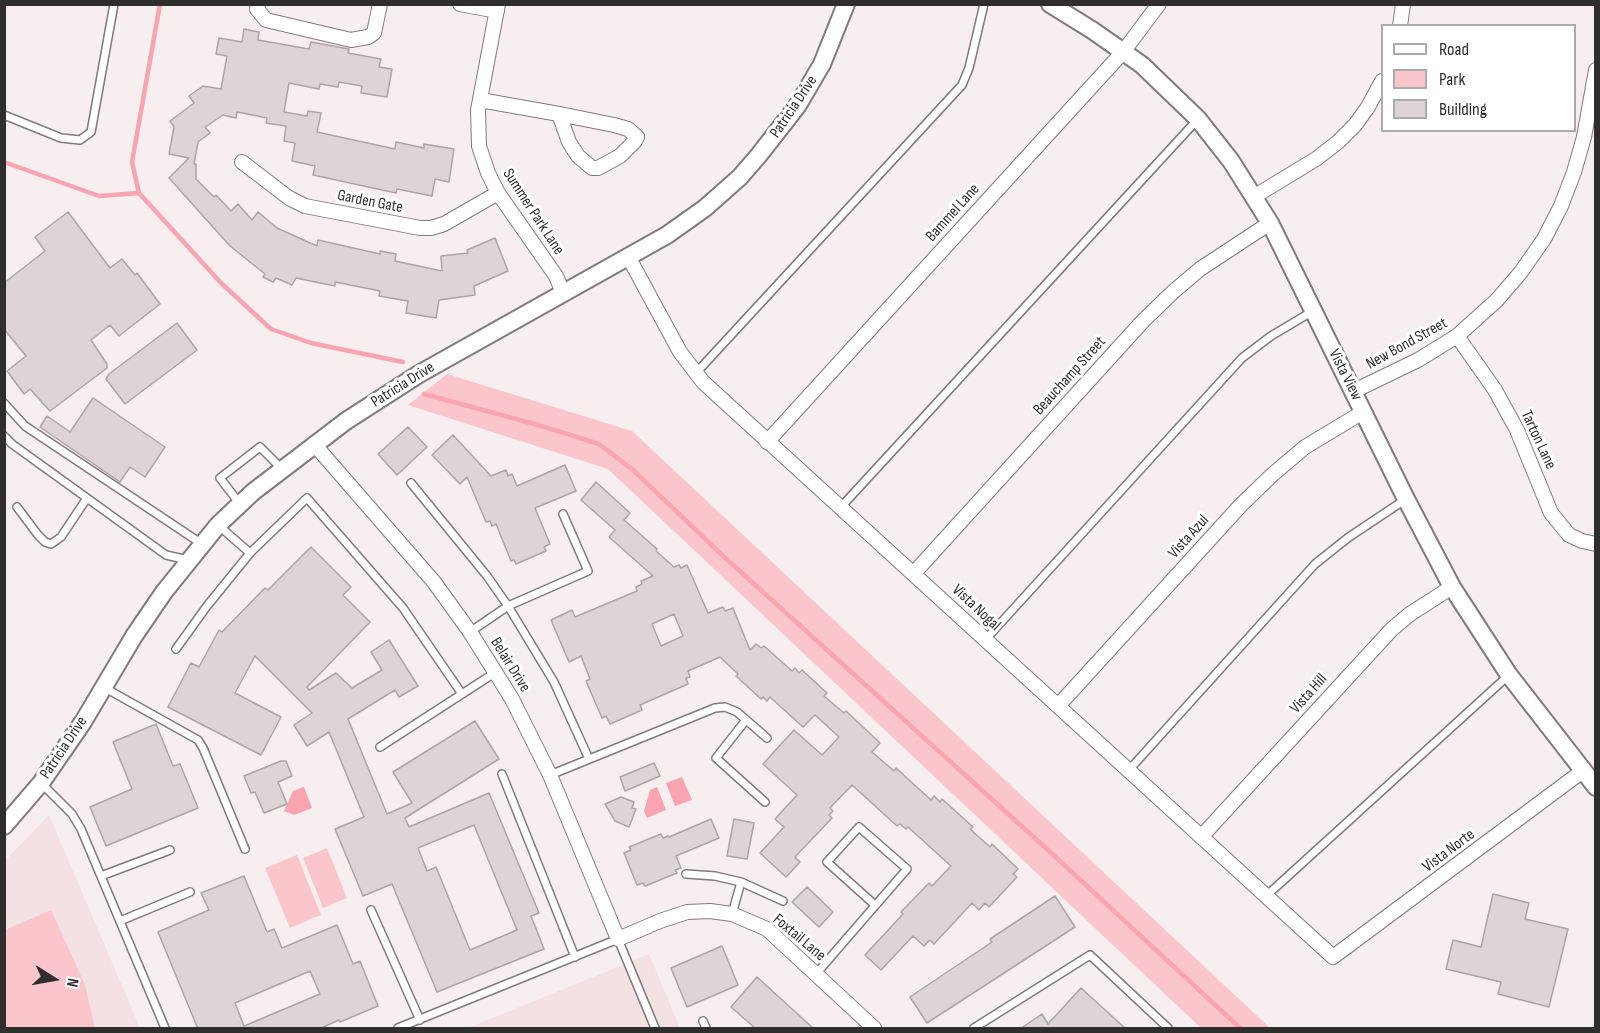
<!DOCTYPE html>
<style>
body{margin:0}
#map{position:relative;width:1600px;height:1033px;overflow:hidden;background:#f7eeef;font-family:"Sofia Sans Condensed",sans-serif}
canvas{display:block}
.frame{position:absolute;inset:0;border:6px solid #302d2d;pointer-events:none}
.legend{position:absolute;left:1381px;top:24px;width:195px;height:108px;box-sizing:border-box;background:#fff;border:2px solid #acabab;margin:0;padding:8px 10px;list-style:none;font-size:18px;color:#302d2d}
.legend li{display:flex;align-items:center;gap:12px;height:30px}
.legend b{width:30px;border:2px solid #acabab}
.north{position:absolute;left:24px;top:949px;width:60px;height:60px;-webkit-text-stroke:4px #fff;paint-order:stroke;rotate:101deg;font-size:16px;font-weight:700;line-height:24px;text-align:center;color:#302d2d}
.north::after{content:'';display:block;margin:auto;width:21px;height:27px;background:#302d2d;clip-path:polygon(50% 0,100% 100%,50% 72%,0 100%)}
</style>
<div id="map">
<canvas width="1600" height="1033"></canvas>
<div class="frame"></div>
<ul class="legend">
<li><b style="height:8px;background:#fff"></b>Road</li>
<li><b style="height:16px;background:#fac6cc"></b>Park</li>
<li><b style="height:16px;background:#ded4d5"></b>Building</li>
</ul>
<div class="north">N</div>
</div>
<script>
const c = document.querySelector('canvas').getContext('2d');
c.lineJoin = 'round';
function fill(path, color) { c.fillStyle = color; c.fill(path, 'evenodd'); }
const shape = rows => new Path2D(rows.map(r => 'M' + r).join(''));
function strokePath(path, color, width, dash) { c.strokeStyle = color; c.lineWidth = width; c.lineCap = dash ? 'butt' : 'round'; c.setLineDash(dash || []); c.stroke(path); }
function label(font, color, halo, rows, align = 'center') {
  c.font = font + ' "Sofia Sans Condensed",sans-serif'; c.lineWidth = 6; c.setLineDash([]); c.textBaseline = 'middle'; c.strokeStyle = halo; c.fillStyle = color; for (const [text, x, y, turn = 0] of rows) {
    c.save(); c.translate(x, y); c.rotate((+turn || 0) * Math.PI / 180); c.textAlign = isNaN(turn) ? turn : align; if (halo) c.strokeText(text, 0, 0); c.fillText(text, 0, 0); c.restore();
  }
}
fill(shape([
 [49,815,140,1028,5,1028,4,862],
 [649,954,680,1028,468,1028,613,969]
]), '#f3e1e3');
fill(shape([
 [447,374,632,431,1270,1028,1201,1028,608,469,408,405],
 [327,848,347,898,323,908,303,858],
 [297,855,321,915,290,928,265,868],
 [51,910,85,985,95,1028,5,1028,5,930]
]), '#fac6cc');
fill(shape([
 [682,777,692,800,675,806,666,783],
 [304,787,312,808,294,815,284,811,293,791],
 [657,787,666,810,647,818,644,811,650,790]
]), '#faa4b1');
strokePath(shape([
 [160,4,132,162,139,193,221,283,271,329,311,343,403,362],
 [4,162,99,196,139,193],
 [424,394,538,425,599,444,633,470,722,555,1048,850,1240,1028]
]), '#faa4b1', 4.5);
const building = shape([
 [244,29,259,32,258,40,309,49,311,42,349,49,348,53,381,59,379,67,392,69,387,97,361,93,362,86,339,82,338,87,320,84,319,89,289,83,284,112,307,116,308,111,321,113,317,132,395,149,396,142,424,148,424,144,454,149,449,182,435,179,432,196,397,189,396,193,313,175,315,166,292,161,295,143,284,141,286,126,266,123,267,118,237,112,236,118,223,115,205,127,210,133,198,142,194,164,196,164,196,179,214,197,216,195,231,211,238,204,252,220,258,212,277,228,317,246,318,240,380,254,380,251,396,254,395,261,442,271,441,256,468,253,467,250,495,238,508,271,474,286,475,295,439,300,436,318,406,313,408,301,379,296,380,291,335,282,335,286,296,278,292,285,276,278,273,282,263,277,265,274,230,246,169,178,189,158,169,154,174,127,170,121,194,103,189,96,203,86,221,89,227,56,216,54,219,38,242,42,244,29],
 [68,212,110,268,122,259,135,275,137,273,160,304,119,336,110,325,91,340,107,364,107,368,50,411,30,389,24,394,7,371,26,356,4,329,4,283,45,251,35,237,68,212],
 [177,323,197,350,125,404,106,379,109,374,177,323],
 [93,398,165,447,145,477,130,467,120,482,40,427,47,416,70,432,93,398],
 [408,427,427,447,397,475,378,454,408,427],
 [453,435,491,476,506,470,508,476,512,474,517,486,565,465,576,491,535,508,550,544,544,547,546,551,516,564,514,560,511,561,496,524,492,526,490,521,486,522,467,477,460,484,432,455,453,435],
 [596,482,630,513,624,520,657,549,656,551,674,567,679,565,681,568,687,565,708,613,723,607,725,611,733,608,750,650,756,644,761,648,764,646,792,671,795,668,799,673,802,670,827,693,824,696,844,713,846,711,880,743,872,752,894,771,896,768,931,800,934,796,940,802,942,799,973,827,970,829,990,847,992,844,1018,869,1013,874,1017,877,989,907,985,903,979,910,972,903,934,944,930,940,924,946,913,936,881,970,865,955,903,914,901,912,929,883,932,886,951,866,908,827,906,829,900,824,897,826,852,785,830,808,833,811,829,815,832,818,795,857,800,862,786,877,760,853,784,827,775,819,797,795,763,764,794,730,822,755,839,737,815,715,803,727,770,697,767,701,763,697,761,699,736,676,738,674,720,657,688,671,690,677,686,678,688,684,640,705,642,710,610,724,606,716,602,718,586,681,590,679,581,656,569,662,551,620,572,610,575,617,637,591,636,587,642,584,641,581,653,576,609,537,615,530,581,500,596,482],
 [674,614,683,636,661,646,652,624,674,614],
 [311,547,351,587,343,595,370,622,307,687,309,690,336,673,352,688,382,670,371,652,389,640,418,686,399,697,395,690,348,719,387,814,412,803,393,772,475,721,499,759,405,818,409,827,489,793,539,913,531,916,544,949,437,992,392,884,363,896,335,829,364,817,329,732,307,746,294,725,312,713,255,656,235,693,281,717,261,755,168,707,191,663,199,667,219,630,222,632,265,588,268,590,311,547],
 [474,825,517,930,470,950,436,867,427,871,418,848,474,825],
 [156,724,173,766,180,764,198,808,106,846,90,807,132,789,113,742,156,724],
 [281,761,286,761,292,776,278,782,287,804,264,813,255,792,251,793,244,776,281,761],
 [654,763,660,776,625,791,620,777,654,763],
 [621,797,634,802,632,808,636,809,629,827,615,821,605,804,621,797],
 [711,819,719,838,676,856,681,868,675,870,677,873,645,886,643,883,637,885,624,853,631,850,629,847,661,834,663,838,668,836,669,837,711,819],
 [734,819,754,823,747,859,727,856,734,819],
 [244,876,267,932,274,929,282,948,337,925,353,964,360,961,378,1006,340,1022,339,1020,319,1029,198,1029,158,932,209,910,201,893,244,876],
 [310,971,320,994,244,1026,235,1003,310,971],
 [807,887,833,912,819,927,792,902,807,887],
 [1493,894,1529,903,1525,919,1568,929,1549,1007,1498,994,1501,982,1446,969,1453,940,1481,947,1493,894],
 [1055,896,1075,927,927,1023,910,997,992,942,990,939,1055,896],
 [722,946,738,985,687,1007,671,968,722,946],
 [757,977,814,1029,756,1029,731,1007,757,977],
 [1081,988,1126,1029,1020,1029,1042,1014,1048,1024,1081,988]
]);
fill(building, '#ded4d5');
strokePath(building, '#ada4a5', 1.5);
const service = shape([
 [4,115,61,138,80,140,91,132,114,4],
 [696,373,962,85,969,68,984,4],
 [4,403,25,426,202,544],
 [4,436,12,444,166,555,188,560],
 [411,483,487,576,508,606,554,682,589,759],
 [240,504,220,478,260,447,282,469],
 [17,507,38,535,45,542,51,544,61,537,87,498],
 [841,507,1198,119],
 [218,525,250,553],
 [470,632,508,606,588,571,563,514],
 [986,639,1242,358,1271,336,1313,311],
 [176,649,207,606,250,553,307,498,403,608,462,694],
 [105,688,198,740,203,748,245,849],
 [746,720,716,758,765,802],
 [380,747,496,672],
 [1129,770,1315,564,1349,537,1406,499],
 [502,774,575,957],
 [550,775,715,708,725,707,737,712,767,738],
 [41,783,72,814,81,829,165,1028],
 [686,874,715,876,741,882,783,901],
 [101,876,170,850],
 [1265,897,1509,675],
 [371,910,420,1020],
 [732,914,741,882],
 [120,921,190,892],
 [816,974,841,945,907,869,859,827,827,862,875,905],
 [703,1021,706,1028],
 [398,1028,618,939,655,1028],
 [974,1028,1090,955,1168,1028]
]);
const minor = shape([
 [258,4,257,9,266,20,351,40,368,37,374,33,380,4],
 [460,4,497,11],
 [498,4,478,110,479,146,488,173,498,193,556,276,563,293],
 [1400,26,1403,4],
 [480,100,559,114,614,125,628,129,637,137,635,141,620,156,598,168,592,168,578,156,569,142,559,114],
 [242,162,289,198,305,206,420,228,431,228,444,224,498,193],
 [1255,196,1316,159,1338,142,1355,125,1368,107,1382,81],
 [629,258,680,352,703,382,1333,957,1584,770],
 [1457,336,1495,390,1517,430,1551,513,1569,535,1582,541,1596,544],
 [1354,391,1418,360,1457,336,1497,300,1521,272,1544,239,1561,206,1574,172,1584,137,1596,70],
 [767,442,1123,52,1159,4],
 [314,444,434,582,470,632,512,699,550,775,618,939,660,921,687,912,710,911,732,914,767,929,874,1028],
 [914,573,1143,321,1173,292,1200,269,1270,223],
 [1058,706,1241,505,1272,475,1305,447,1363,412],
 [1201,837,1392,629,1410,614,1452,587]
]);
const tertiary = shape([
 [1050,4,1092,30,1142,65,1198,119,1231,161,1270,223,1406,499,1452,587,1509,675,1596,787],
 [4,826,41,783,83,722,134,636,164,592,218,525,253,492,346,421,419,374,667,235,705,208,740,177,759,155,798,105,822,64,846,4]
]);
strokePath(service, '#827a7b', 10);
strokePath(minor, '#827a7b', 16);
strokePath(tertiary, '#827a7b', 20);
strokePath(service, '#fff', 7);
strokePath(minor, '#fff', 14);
strokePath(tertiary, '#fff', 16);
label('16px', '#302d2d', '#fff', [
 ["Patricia Drive",794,107,-56],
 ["Garden Gate",370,202,11],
 ["Summer Park Lane",533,212,57],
 ["Bammel Lane",953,213,-48],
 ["New Bond Street",1407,344,-29],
 ["Vista View",1345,375,63],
 ["Beauchamp Street",1070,376,-48],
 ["Patricia Drive",403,385,-32],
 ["Tarton Lane",1538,440,65],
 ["Vista Azul",1189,537,-48],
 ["Vista Nogal",976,608,43],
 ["Belair Drive",510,665,58],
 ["Vista Hill",1309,694,-48],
 ["Patricia Drive",64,748,-56],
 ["Vista Norte",1449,851,-37],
 ["Foxtail Lane",799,938,40]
]);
</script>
